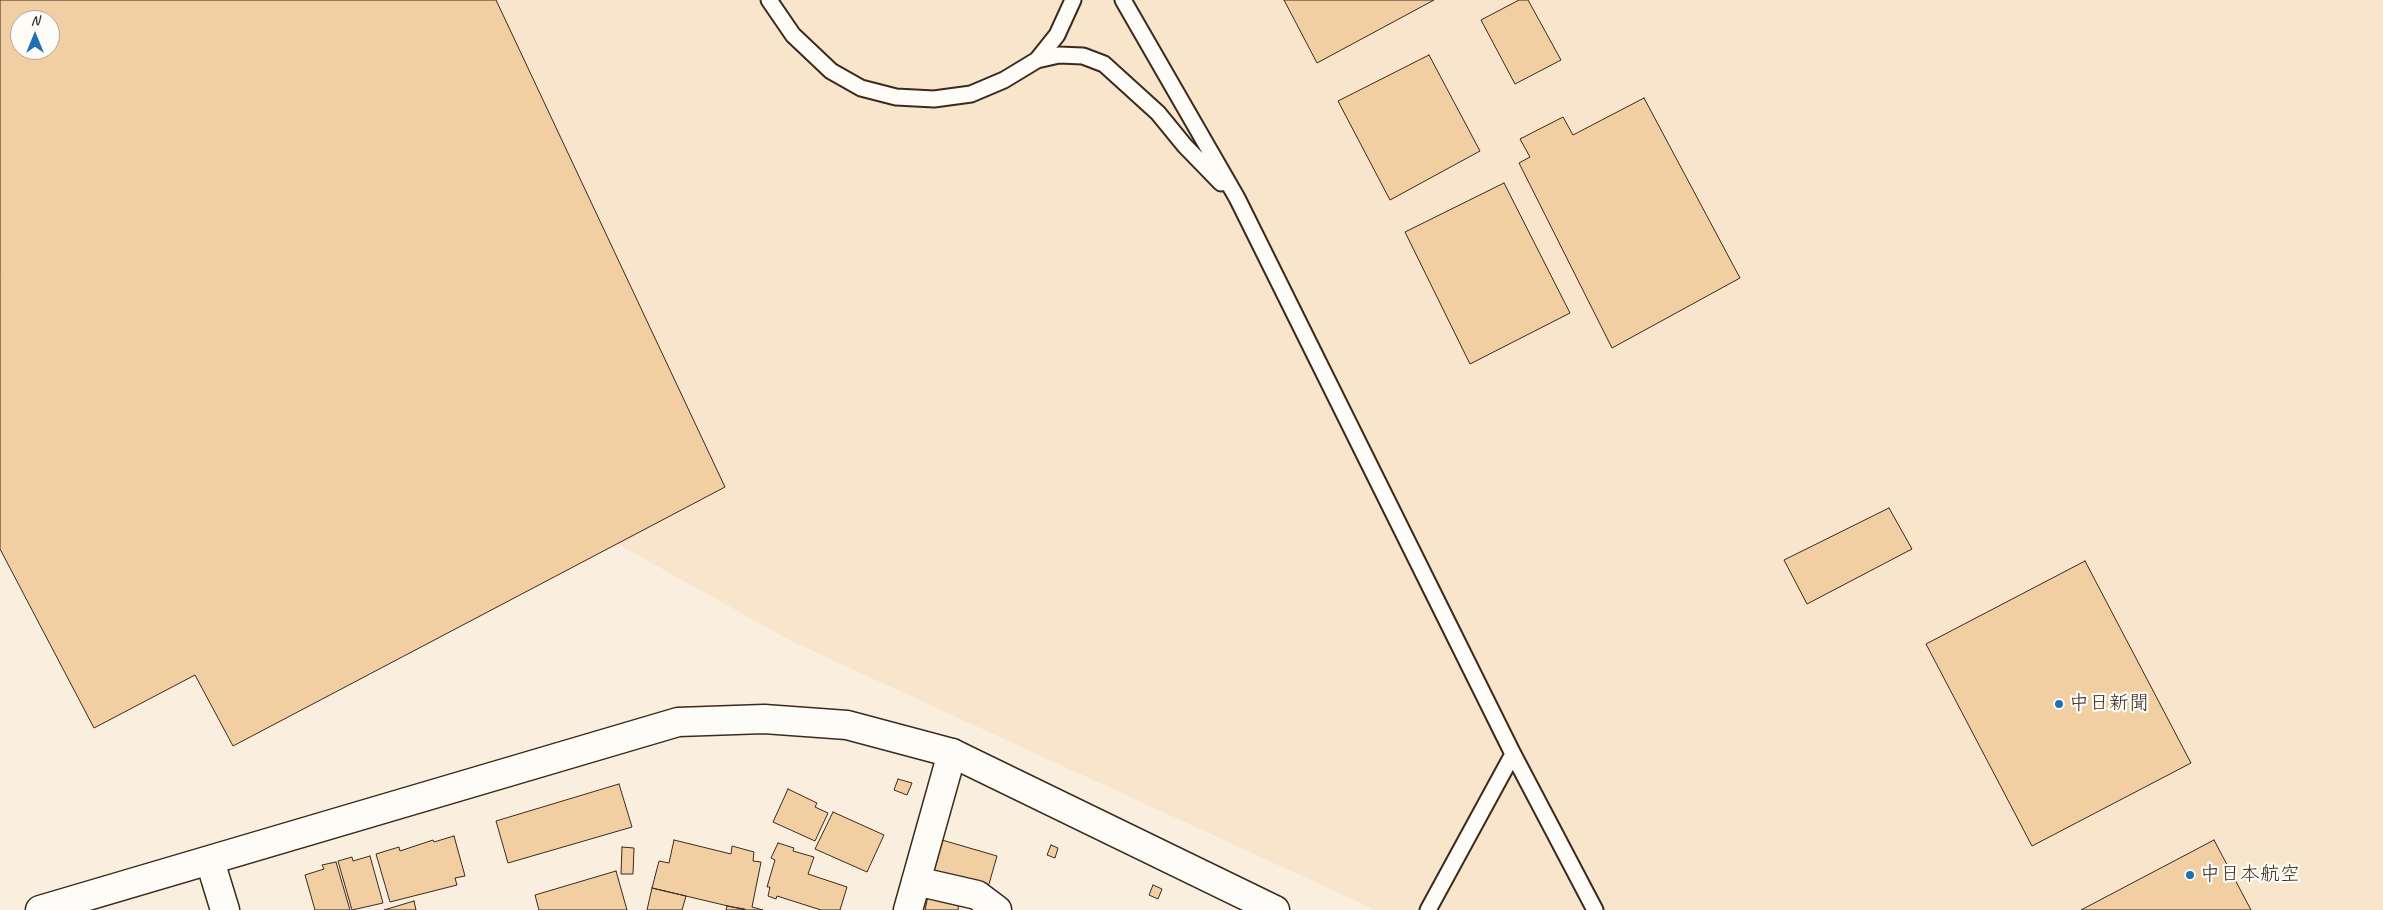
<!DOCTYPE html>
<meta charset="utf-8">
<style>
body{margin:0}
#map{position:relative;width:2383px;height:910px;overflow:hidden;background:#faeede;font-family:Caveat,sans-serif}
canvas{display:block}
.north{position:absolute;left:10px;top:10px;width:50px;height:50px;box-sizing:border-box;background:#fdfcf7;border:1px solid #afa8a0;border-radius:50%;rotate:0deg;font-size:14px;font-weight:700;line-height:20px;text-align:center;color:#3b2a1e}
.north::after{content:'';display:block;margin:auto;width:18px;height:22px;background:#1f6fb2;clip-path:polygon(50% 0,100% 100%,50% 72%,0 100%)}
</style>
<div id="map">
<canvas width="2383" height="910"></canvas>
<div class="north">N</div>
</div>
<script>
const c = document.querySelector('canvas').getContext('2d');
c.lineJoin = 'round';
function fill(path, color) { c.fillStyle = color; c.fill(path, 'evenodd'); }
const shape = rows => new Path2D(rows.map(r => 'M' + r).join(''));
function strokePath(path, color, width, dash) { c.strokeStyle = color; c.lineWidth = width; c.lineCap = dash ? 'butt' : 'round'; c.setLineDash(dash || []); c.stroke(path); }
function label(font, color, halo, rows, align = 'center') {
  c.font = font + ' Caveat,"Klee One",sans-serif'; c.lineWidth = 4.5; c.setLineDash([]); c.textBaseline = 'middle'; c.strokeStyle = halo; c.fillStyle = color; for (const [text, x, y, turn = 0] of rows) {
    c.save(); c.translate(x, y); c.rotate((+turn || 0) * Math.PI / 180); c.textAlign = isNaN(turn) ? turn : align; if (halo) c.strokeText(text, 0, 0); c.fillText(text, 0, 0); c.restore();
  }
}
fill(shape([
 [46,0,2383,0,2383,910,1376,910,791,641,475,464]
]), '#f8e5cc');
const building = shape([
 [0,0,496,0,725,487,233,746,195,675,94,728,0,549,0,0],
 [20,20,50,20,50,50,20,50,20,20],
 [1284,0,1434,0,1317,63,1284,0],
 [1519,0,1528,0,1561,60,1515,84,1481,20,1519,0],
 [1429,55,1480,151,1390,200,1338,101,1429,55],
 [1644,98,1740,278,1612,348,1519,163,1530,157,1520,139,1563,117,1573,135,1644,98],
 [1504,183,1570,313,1470,364,1405,232,1504,183],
 [1889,508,1912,549,1807,604,1784,560,1889,508],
 [2085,561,2191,763,2032,846,1926,644,2085,561],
 [898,779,912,783,907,795,894,790,898,779],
 [619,784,632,827,508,863,496,821,619,784],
 [788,789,817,803,815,807,828,813,815,841,773,822,788,789],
 [833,812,884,835,867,872,815,849,833,812],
 [454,836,465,876,455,878,457,885,390,902,376,854,399,847,400,851,433,840,434,842,454,836],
 [674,840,731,854,732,846,754,852,753,861,761,862,752,907,763,910,745,910,652,888,659,861,669,863,674,840],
 [942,840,997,856,989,884,987,886,933,870,937,856,935,842,941,843,942,840],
 [2214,840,2251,910,2081,910,2214,840],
 [778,843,794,848,793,851,814,857,808,874,847,887,840,910,821,910,777,896,776,899,768,896,770,887,767,887,775,860,771,858,778,843],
 [1051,845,1058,848,1055,858,1047,855,1051,845],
 [622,847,634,848,633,874,621,874,622,847],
 [370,856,383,903,352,910,338,861,352,857,353,861,370,856],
 [336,862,350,910,315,910,305,875,324,869,322,865,336,862],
 [616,871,627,910,539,910,535,895,616,871],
 [1153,885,1162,889,1158,899,1149,895,1153,885],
 [652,888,686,896,682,910,647,910,652,888],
 [928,896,959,902,958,910,925,910,928,896],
 [414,901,416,910,384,910,414,901],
 [727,906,745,909,745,910,726,910,727,906]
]);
fill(building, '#f2cfa3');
strokePath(building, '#3b2a1e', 1);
const lane = shape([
 [769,0,793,35,831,71,861,88,896,97,934,99,971,94,1004,80,1037,60,1057,35,1073,0],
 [1123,0,1237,198,1513,754,1595,910],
 [1037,60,1059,55,1083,56,1104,64,1158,113,1185,146,1221,183],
 [1428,910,1513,754]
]);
const street = shape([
 [210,861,225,910],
 [916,881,977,895,997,910],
 [908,910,952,753]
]);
const secondary = shape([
 [40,910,678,722,764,719,847,725,952,753,1275,910]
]);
strokePath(lane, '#3b2a1e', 19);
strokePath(street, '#3b2a1e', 31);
strokePath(secondary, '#3b2a1e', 31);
strokePath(lane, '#fdfcf7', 15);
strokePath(street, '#fdfcf7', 28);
strokePath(secondary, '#fdfcf7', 28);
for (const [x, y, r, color] of [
 [2059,704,5,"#1f6fb2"],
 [2190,875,5,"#1f6fb2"]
]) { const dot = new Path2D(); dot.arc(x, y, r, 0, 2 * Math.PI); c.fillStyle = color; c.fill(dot); strokePath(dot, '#fdfcf7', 2); }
label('20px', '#3b2a1e', '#fdfcf7', [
 ["中日新聞",2069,704],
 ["中日本航空",2200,875]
], 'left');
</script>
